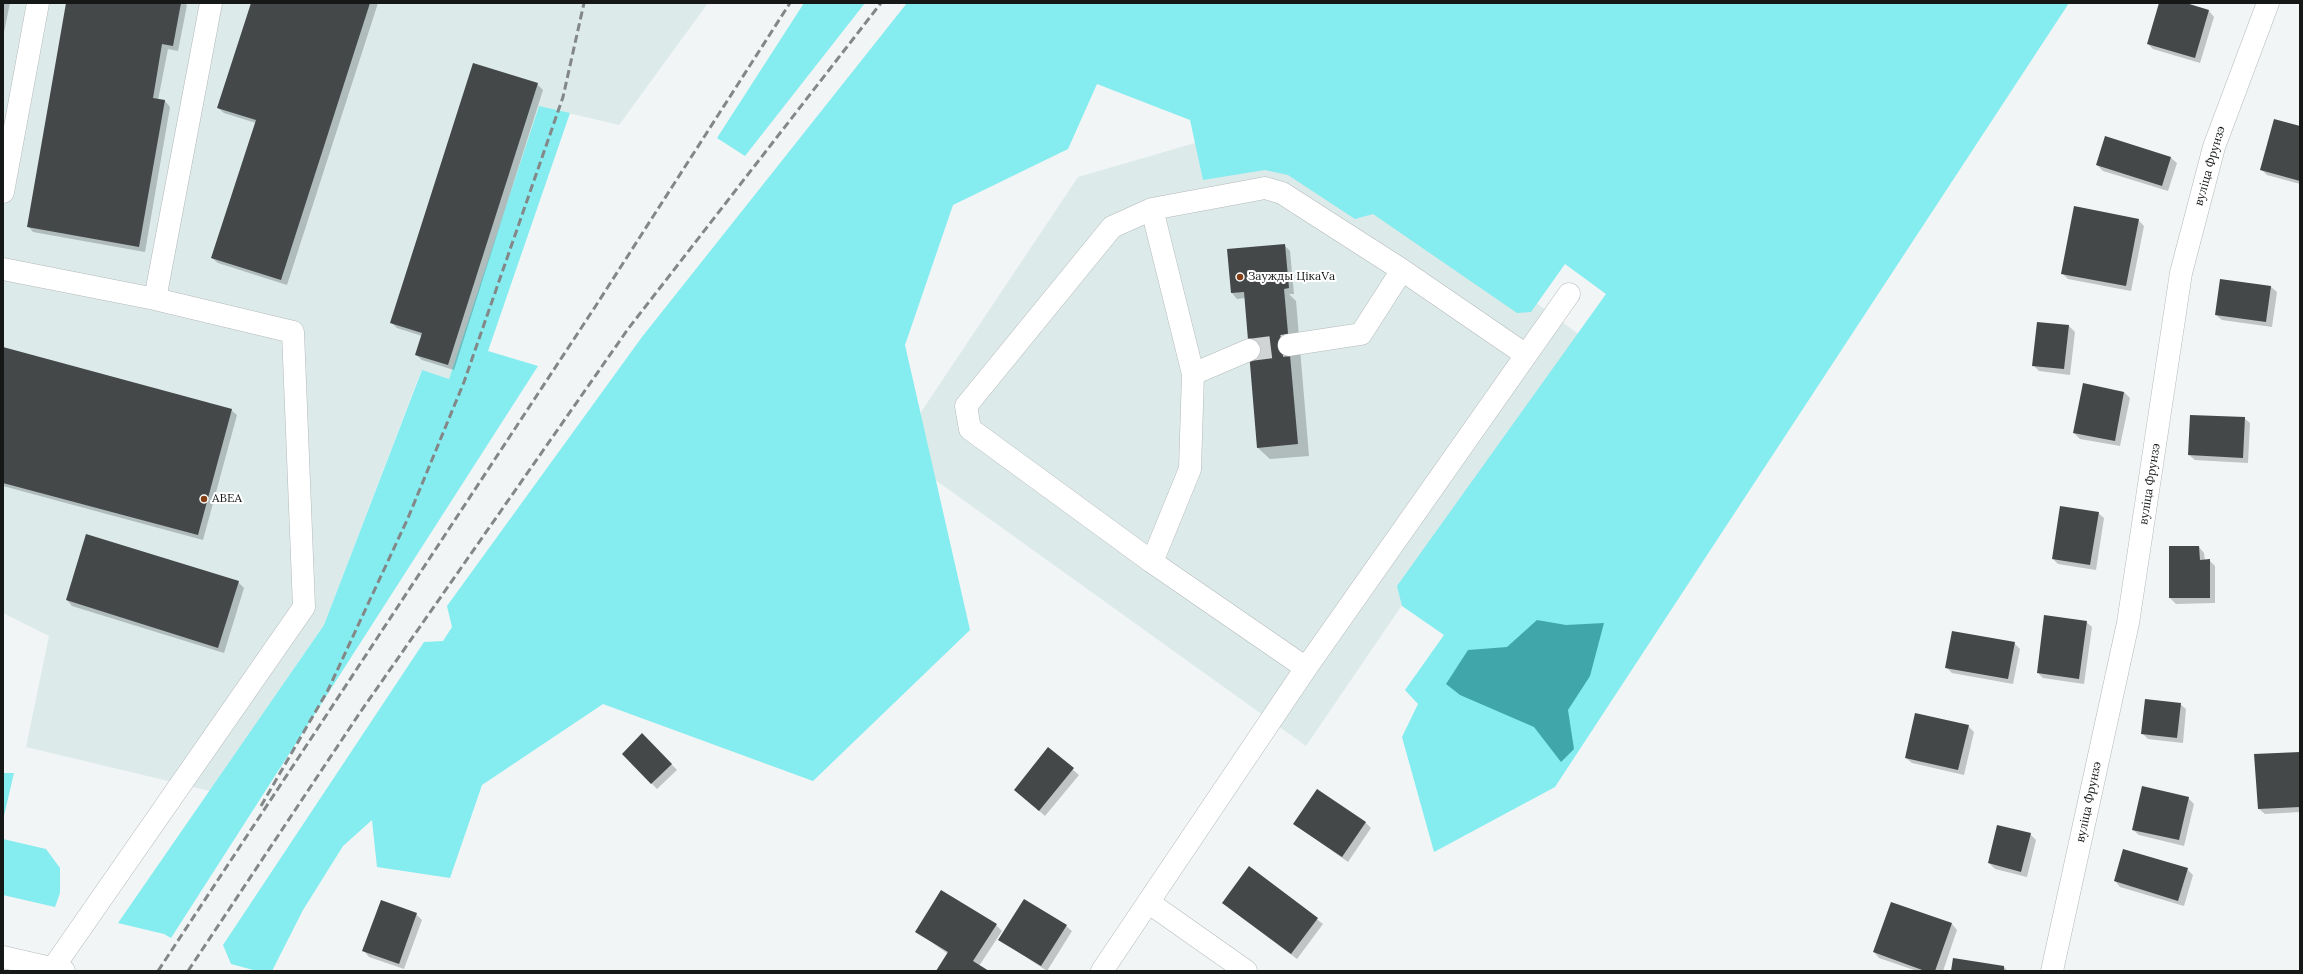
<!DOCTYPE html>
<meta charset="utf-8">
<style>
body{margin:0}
#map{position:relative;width:2303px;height:974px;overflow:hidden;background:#f1f5f5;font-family:Lora,serif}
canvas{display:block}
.frame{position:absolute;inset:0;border:4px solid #161818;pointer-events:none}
</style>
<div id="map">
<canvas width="2303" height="974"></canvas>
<div class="frame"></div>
</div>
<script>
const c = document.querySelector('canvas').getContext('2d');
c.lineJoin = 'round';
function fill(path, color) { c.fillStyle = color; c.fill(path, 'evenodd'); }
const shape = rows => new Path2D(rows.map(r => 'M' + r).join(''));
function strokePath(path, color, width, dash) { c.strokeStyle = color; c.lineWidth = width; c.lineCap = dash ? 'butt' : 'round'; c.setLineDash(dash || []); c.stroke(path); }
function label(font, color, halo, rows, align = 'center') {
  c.font = font + ' Lora,serif'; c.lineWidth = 4; c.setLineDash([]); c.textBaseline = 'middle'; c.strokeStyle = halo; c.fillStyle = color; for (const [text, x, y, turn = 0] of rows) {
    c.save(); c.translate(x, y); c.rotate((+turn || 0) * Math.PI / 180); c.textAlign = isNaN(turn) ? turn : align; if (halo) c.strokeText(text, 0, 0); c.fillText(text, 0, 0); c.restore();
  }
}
fill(shape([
 [3,3,708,3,619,125,539,106,449,379,421,371,324,625,210,791,26,747,49,636,3,613],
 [1257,125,1363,176,1584,338,1306,746,895,451,1078,177]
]), '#dceaea');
fill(shape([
 [804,3,865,3,745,156,717,138],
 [907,3,2069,3,1555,787,1434,852,1402,737,1418,704,1405,690,1444,635,1402,606,1397,586,1606,294,1565,264,1531,312,1517,313,1373,214,1355,219,1288,175,1265,170,1203,180,1190,120,1097,84,1068,149,953,205,905,345,970,630,813,781,603,704,482,785,450,878,377,867,372,820,343,846,303,910,272,971,257,971,231,964,223,945,424,642,443,641,452,627,447,606,642,337],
 [539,106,570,113,488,351,538,366,171,938,164,934,118,923,324,625,422,370,449,379],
 [3,773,14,773,3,820],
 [3,839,46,849,60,868,60,893,55,907,3,895]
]), '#85ecef');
fill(shape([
 [1537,620,1566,625,1604,623,1590,676,1568,710,1574,749,1561,762,1534,727,1460,695,1446,684,1468,650,1507,647]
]), '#41a6a9');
fill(shape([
 [3,3,10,3,3,37],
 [67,3,184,3,187,5,178,51,168,49,158,100,165,101,170,107,145,252,33,232,28,226],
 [252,3,378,3,287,285,218,263,212,258,256,123,224,113,218,108],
 [2160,3,2182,3,2209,11,2214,17,2200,63,2153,49,2148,44],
 [537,84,543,90,454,370,422,360,416,355,422,336,397,328,391,322],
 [2300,127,2300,184,2267,175,2262,170],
 [2106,138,2171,158,2177,163,2168,191,2103,171,2097,165],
 [2138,220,2144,226,2131,291,2068,279,2062,273],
 [1284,245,1290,251,1294,294,1289,294,1296,301,1309,456,1270,459,1258,448,1245,298,1237,299,1232,293,1228,250],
 [2221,280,2271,287,2277,292,2272,327,2222,320,2216,315],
 [2038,323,2069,326,2075,332,2070,375,2039,371,2033,365],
 [3,348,231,410,237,415,203,540,3,486],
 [2084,385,2124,392,2130,398,2120,446,2080,439,2074,433],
 [2244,418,2250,423,2248,463,2195,460,2189,455],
 [2098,513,2104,518,2096,570,2058,564,2053,559],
 [2199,547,2204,553,2205,561,2209,560,2215,566,2215,603,2176,604,2170,598],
 [238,582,244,588,224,653,72,606,67,600],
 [2086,622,2092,627,2084,684,2043,678,2038,673],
 [2014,643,2020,649,2013,684,1952,673,1946,667],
 [2180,704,2186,709,2183,743,2148,739,2142,733],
 [1968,726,1974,732,1964,775,1912,763,1906,758],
 [642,734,677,770,657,789,623,754],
 [1048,749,1079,775,1045,816,1021,795],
 [2300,753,2300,812,2265,814,2259,809],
 [2188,798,2194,804,2184,846,2139,835,2133,830],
 [1365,822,1371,828,1348,862,1294,824],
 [2030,834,2036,840,2027,877,1995,869,1989,863],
 [1249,868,1323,924,1297,959,1229,908],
 [2187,869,2193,875,2184,906,2120,887,2115,881],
 [416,914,422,920,404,969,369,957,364,951],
 [1952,924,1957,930,1943,971,1917,971,1879,958,1874,952],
 [996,925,1002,931,979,966,988,971,937,971,948,954,916,931],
 [1066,926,1072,931,1047,971,1000,940],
 [2004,967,2008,971,1952,971]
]), '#0003');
fill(shape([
 [66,3,181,3,173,46,162,44,153,98,165,100,139,247,27,227],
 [251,3,370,3,281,280,211,258,256,120,217,108],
 [2159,3,2186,3,2209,10,2195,58,2147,44],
 [473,63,538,83,448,365,415,355,422,333,390,323],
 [2274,119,2300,126,2300,181,2260,170],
 [2105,136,2171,157,2162,186,2096,165],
 [2074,206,2139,219,2126,286,2061,274],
 [1285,244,1289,288,1284,289,1298,444,1257,448,1244,292,1231,293,1227,249],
 [2220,279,2271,286,2266,322,2215,315],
 [2037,322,2069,325,2064,369,2032,366],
 [3,347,232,409,198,535,3,483],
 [2083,383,2124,392,2115,441,2073,433],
 [2190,415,2245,417,2243,458,2188,455],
 [2060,506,2099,512,2090,565,2052,559],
 [86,534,239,581,218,648,66,600],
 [2169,546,2199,546,2200,560,2210,559,2210,598,2169,598],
 [2044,615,2087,621,2079,679,2037,673],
 [1952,631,2015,642,2008,679,1945,668],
 [2145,699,2181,703,2177,738,2141,734],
 [1915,713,1969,725,1958,770,1905,758],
 [642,733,672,764,651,784,622,754],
 [1048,747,1074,768,1039,811,1014,790],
 [2300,752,2300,807,2258,809,2254,754],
 [2142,786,2189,797,2179,840,2132,830],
 [1317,789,1366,822,1342,857,1293,824],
 [1997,825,2031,833,2021,872,1988,863],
 [2123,849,2188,868,2178,901,2114,881],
 [1249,866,1318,918,1291,954,1222,903],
 [941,890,997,924,973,961,989,971,936,971,948,952,915,932],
 [1024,899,1067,925,1041,966,998,940],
 [381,900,417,913,399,964,362,951],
 [1891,902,1952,923,1935,971,1925,971,1873,952],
 [1953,958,2004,966,2004,971,1951,971]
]), '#444848');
strokePath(shape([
 [1249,350,1289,345]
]), '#d0d4d4', 22, [22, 11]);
const minor = shape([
 [3,192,38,3],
 [1152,209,1193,374],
 [3,269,155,299,293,332,304,607,53,968],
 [155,299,211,3],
 [1289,345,1361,334,1402,270],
 [1152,562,1190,469,1193,374,1249,350],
 [1306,668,1152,562,970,429,966,406,1112,227,1152,209,1265,188,1282,193,1402,270,1526,355],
 [1148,902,1246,971],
 [1102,971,1306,668,1569,294],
 [2052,971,2128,623,2181,273,2214,147,2268,3]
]);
const major = shape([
 [3,957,64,971]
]);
strokePath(minor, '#b5b9b9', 23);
strokePath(major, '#b5b9b9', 23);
strokePath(minor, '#fff', 22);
strokePath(major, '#fff', 22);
strokePath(shape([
 [261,806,328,690,408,518,464,382,563,97,584,3],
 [158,971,595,307,790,3],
 [188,971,359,714,628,329,881,3]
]), '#848787', 3, [8, 4]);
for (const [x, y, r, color] of [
 [1240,277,4,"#843f16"],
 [204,499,4,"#843f16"]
]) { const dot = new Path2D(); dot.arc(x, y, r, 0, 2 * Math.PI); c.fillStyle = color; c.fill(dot); strokePath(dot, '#fff', 1.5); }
label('12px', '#161818', '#fff', [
 ["вуліца Фрунзэ",2210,166,-74],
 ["вуліца Фрунзэ",2150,484,-81],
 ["вуліца Фрунзэ",2089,802,-78]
]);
label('12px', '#161818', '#fff', [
 ["Заужды ЦікаVа",1248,277],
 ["АВЕА",212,499]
], 'left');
</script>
